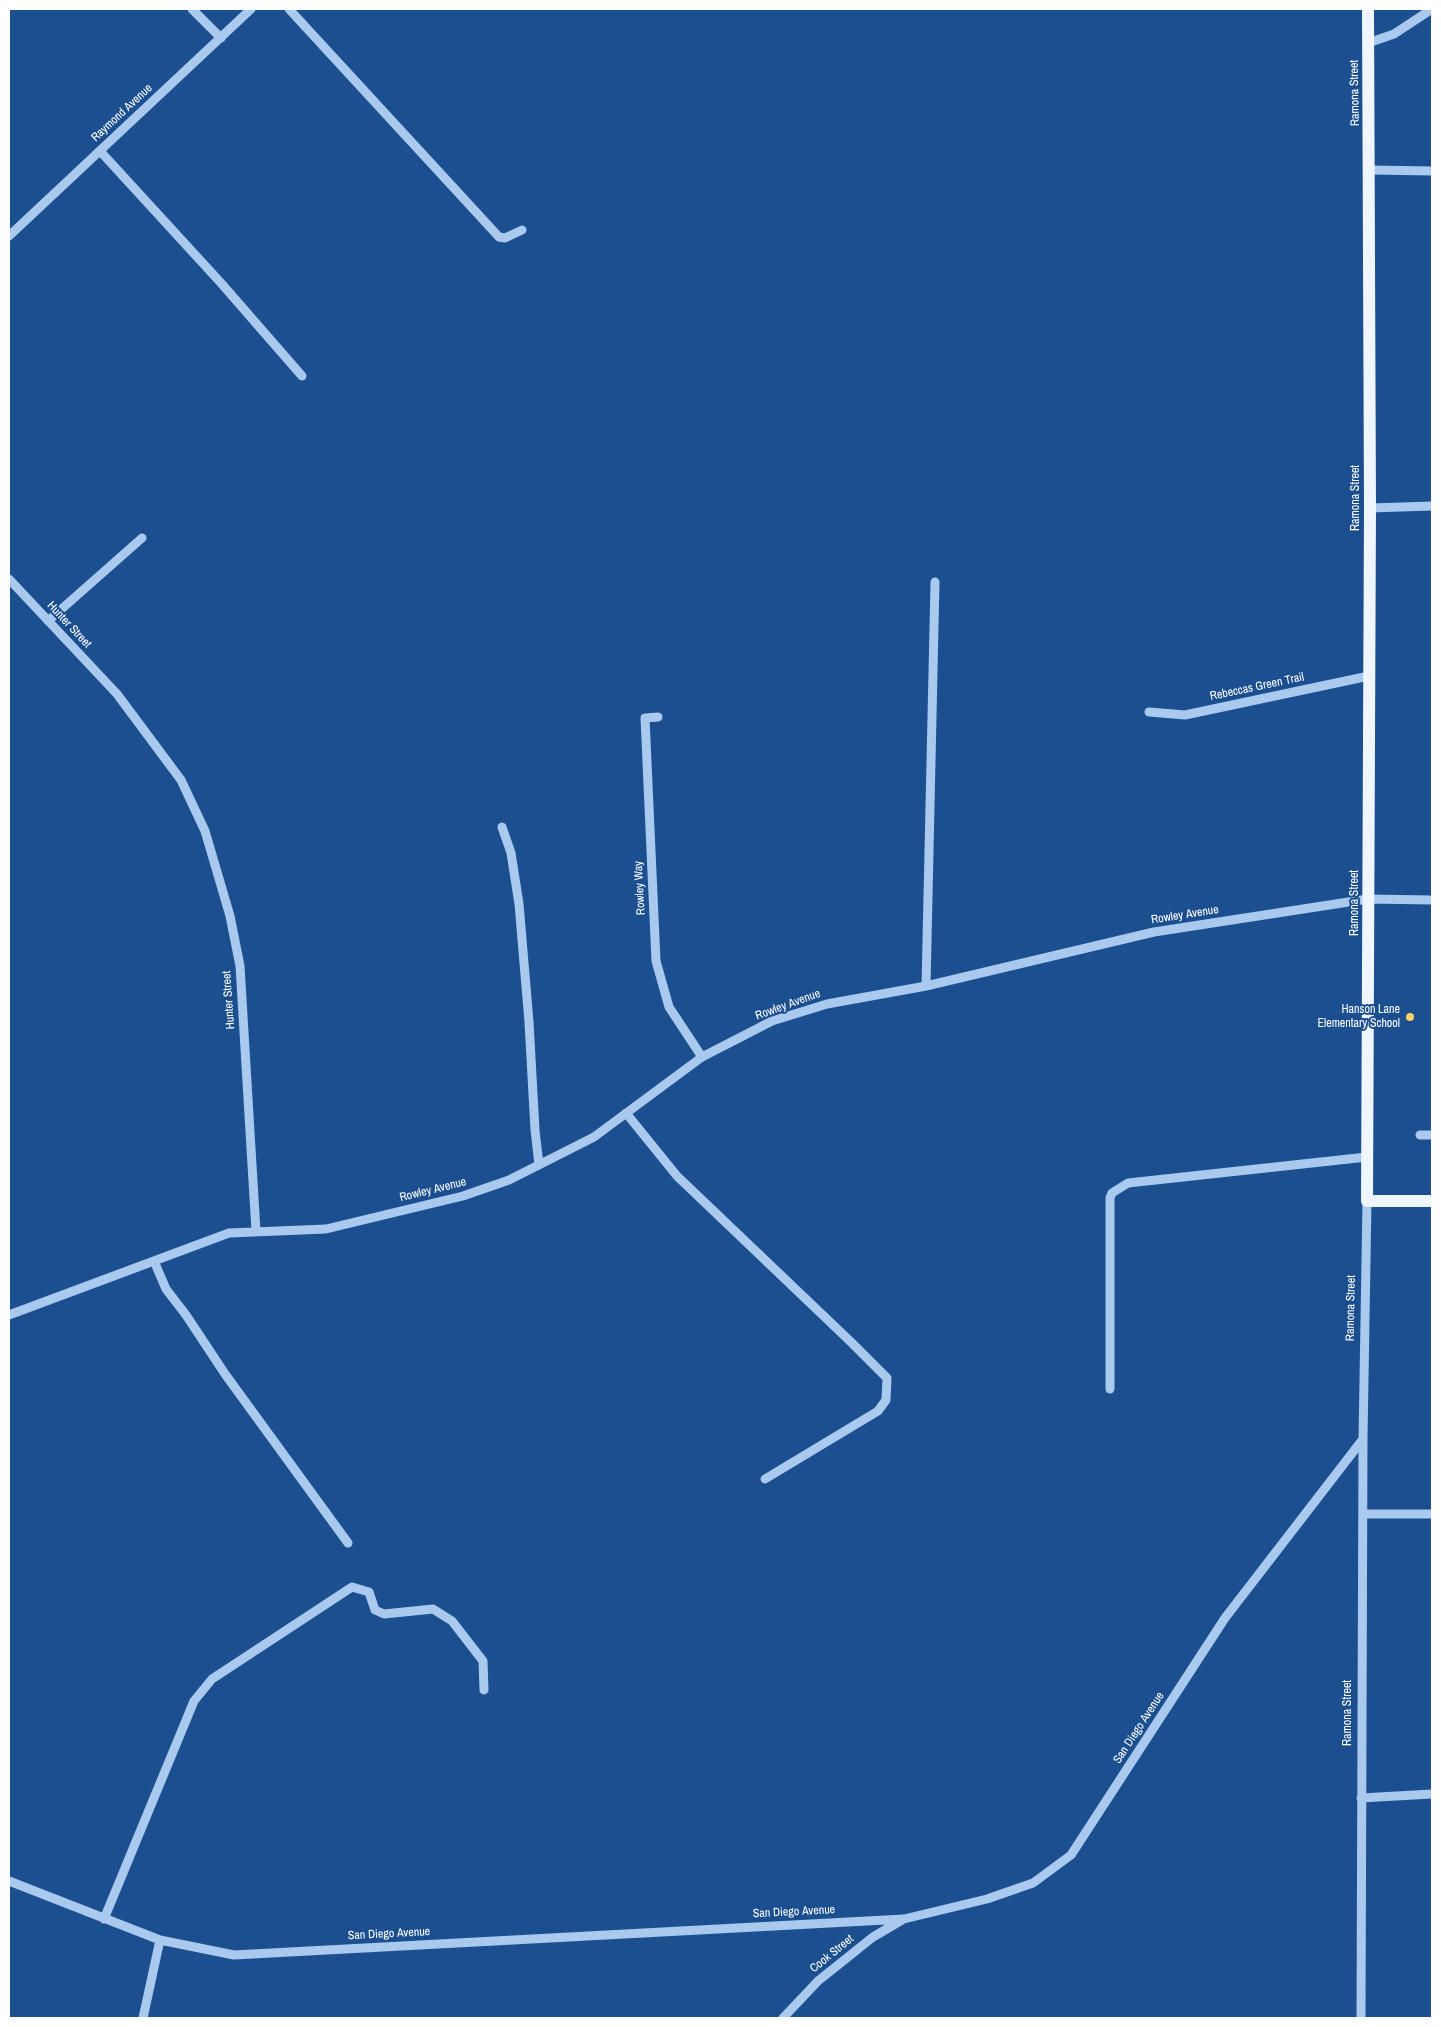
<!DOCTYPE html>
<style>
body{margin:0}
#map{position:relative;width:1441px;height:2027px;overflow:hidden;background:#1b4f8f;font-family:"Archivo Narrow",sans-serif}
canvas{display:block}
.frame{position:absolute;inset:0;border:10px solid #fff;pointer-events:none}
</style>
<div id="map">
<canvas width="1441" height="2027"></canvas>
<div class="frame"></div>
</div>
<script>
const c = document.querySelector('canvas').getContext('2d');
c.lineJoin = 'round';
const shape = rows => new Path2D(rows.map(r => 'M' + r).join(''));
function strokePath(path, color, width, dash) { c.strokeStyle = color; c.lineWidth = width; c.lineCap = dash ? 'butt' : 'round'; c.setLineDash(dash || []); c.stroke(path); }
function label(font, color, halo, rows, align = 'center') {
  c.font = font + ' "Archivo Narrow",sans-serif'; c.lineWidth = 4; c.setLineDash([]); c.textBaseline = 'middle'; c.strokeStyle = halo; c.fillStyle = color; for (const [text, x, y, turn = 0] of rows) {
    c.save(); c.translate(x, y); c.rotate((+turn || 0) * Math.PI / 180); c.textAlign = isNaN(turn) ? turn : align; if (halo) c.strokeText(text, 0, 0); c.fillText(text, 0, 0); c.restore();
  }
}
strokePath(shape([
 [192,9,221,38],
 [289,9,499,237,505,238,522,230],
 [1368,43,1394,34,1432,9],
 [100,151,221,283,302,376],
 [1370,170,1432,171],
 [9,236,251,9],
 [1370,508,1432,506],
 [9,579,117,694,181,780,205,831,230,916,240,966,256,1231],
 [48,621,142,538],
 [1149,712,1185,715,1369,676],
 [658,717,645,718,656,961,669,1007,702,1057],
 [502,827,511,853,519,904,529,1022,535,1130,539,1165],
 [926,986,935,582],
 [626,1113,677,1176,852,1343,887,1378,886,1400,878,1411,765,1479],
 [1420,1135,1432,1135],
 [154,1261,166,1289,186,1315,225,1374,348,1543],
 [9,1315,229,1233,326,1229,463,1196,509,1180,594,1137,702,1057,772,1021,827,1004,926,986,1154,932,1368,899,1432,900],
 [1110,1389,1110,1198,1112,1193,1128,1183,1367,1157],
 [1363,1514,1432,1514],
 [1361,1798,1432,1794],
 [9,1881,160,1940,234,1955,904,1919,987,1899,1033,1883,1071,1855,1225,1618,1363,1439],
 [104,1919,194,1701,212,1679,352,1587,369,1592,375,1610,384,1614,433,1609,452,1621,483,1661,484,1690],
 [143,2018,160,1940],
 [783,2018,818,1981,873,1937,902,1920],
 [1361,2018,1363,1439,1367,1201]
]), '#a9c9ee', 9);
strokePath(shape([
 [1368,9,1370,508,1367,1201,1432,1201]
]), '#f0f6ff', 12);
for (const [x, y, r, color] of [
 [1410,1017,5,"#ffd166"]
]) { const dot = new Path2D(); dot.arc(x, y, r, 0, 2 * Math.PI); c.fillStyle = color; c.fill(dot); strokePath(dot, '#1b4f8f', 2); }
label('12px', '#fff', '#1b4f8f', [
 ["Ramona Street",1355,93,-91],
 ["Raymond Avenue",122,113,-43],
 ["Ramona Street",1356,498,-90],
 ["Hunter Street",69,625,47],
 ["Rebeccas Green Trail",1257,687,-12],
 ["Rowley Way",640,888,-93],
 ["Ramona Street",1355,903,-90],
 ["Rowley Avenue",1185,915,-9],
 ["Hunter Street",229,1000,-94],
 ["Rowley Avenue",788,1005,-20],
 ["Rowley Avenue",433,1190,-14],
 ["Ramona Street",1351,1308,-89],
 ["Ramona Street",1348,1713,-90],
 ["San Diego Avenue",1139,1728,-57],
 ["San Diego Avenue",794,1912,-3],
 ["San Diego Avenue",389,1934,-3],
 ["Cook Street",832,1954,-39]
]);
label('12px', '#fff', '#1b4f8f', [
 ["Hanson Lane",1400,1010],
 ["Elementary School",1400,1024]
], 'right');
</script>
